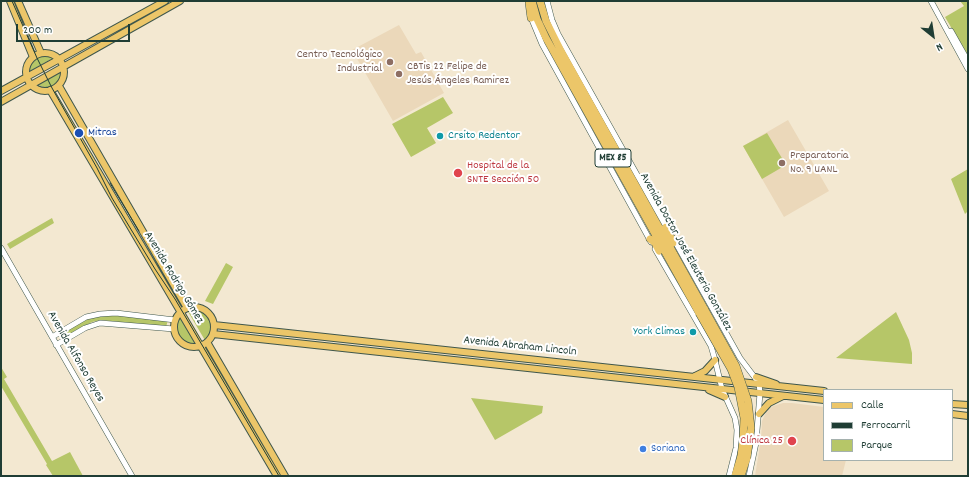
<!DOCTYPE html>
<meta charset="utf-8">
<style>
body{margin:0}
#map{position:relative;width:969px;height:477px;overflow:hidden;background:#f3e8d1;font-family:Dekko,sans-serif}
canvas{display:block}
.frame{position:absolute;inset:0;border:2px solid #1f3d34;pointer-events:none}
.legend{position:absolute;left:823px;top:389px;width:130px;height:72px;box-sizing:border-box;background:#fff;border:1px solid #a5b1ae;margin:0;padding:5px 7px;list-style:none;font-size:12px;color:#1f3d34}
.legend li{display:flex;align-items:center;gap:8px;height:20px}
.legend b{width:20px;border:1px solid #a5b1ae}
.north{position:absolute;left:913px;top:16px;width:40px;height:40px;-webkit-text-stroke:3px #fff;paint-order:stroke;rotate:150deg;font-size:11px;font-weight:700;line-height:16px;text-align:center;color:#1f3d34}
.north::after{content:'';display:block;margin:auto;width:14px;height:18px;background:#1f3d34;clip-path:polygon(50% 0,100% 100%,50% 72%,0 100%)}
.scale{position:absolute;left:16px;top:24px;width:114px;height:18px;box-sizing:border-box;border:2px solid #1f3d34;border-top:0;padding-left:5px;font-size:12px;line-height:14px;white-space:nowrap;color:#1f3d34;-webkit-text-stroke:3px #fff;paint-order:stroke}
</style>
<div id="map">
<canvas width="969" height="477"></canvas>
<div class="frame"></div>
<ul class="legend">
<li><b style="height:5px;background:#ecc669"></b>Calle</li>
<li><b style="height:5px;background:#1f3d34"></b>Ferrocarril</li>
<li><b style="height:11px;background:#b6c668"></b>Parque</li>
</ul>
<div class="north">N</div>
<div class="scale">200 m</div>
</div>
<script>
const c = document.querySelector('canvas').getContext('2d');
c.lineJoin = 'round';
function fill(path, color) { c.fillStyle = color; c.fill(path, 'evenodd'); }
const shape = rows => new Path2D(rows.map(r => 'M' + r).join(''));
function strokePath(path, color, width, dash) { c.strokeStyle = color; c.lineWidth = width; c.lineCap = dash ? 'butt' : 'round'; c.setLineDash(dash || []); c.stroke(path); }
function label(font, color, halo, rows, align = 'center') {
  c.font = font + ' Dekko,sans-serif'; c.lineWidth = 4; c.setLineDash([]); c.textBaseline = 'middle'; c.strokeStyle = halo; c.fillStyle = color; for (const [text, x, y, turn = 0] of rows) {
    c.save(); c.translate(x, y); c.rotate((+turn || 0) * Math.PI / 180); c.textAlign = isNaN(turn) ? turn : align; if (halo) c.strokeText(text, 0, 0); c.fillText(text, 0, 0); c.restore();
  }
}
fill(shape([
 [399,25,416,54,421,52,444,93,393,121,352,50],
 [788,120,829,191,784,217,743,146],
 [783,403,792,403,824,407,824,460,846,460,842,476,755,476,761,439,762,421,766,412,773,406]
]), '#ebd8ba');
fill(shape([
 [960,1,968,1,968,56,945,17,964,6],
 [44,54,48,54,55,57,28,72,31,61,34,58],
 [63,70,60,79,55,85,47,88,37,85],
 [443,97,453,113,427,128,436,143,411,157,392,124],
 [767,133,786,165,762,179,743,146],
 [968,169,968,211,965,214,951,179],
 [52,218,54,223,10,249,7,244],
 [226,263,233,267,213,304,205,301],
 [187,310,201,311,210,320,212,332,209,338,206,342],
 [896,312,909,340,912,353,912,364,836,358],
 [116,314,168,320,166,327,101,320,92,322,61,339,58,334,88,318],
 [180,316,197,344,186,344,180,339,177,335,176,325],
 [1,367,7,377,4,379,52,461,70,452,83,476,53,476,46,465,47,464,1,386],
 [471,398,543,406,542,413,495,440]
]), '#b6c668');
const minor = shape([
 [547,1,552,20,558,34,668,230],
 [931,1,968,69],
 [530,15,542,44,651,242],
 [951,31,968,61],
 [673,238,740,358,759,383,760,393,756,443,749,476],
 [1,248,132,476],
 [655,249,711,346,715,360,722,389,735,418,737,430,736,448,729,476],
 [52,337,86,317,100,314,116,313,175,320],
 [56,345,85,328,100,323,174,329]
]);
const major = shape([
 [10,1,33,57],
 [18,1,41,53],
 '26 72a19 19 0 1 1 38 0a19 19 0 1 1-38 0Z',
 [59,86,187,308],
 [50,90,277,476],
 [1,91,165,1],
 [1,102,180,1],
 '174 327a20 20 0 1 1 40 0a20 20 0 1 1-40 0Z',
 [214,325,824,391],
 [213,334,824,400],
 [207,342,285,476],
 [695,376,705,371,715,360],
 [756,377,776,384],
 [709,390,725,397],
 [952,404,968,405],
 [759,414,769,403,783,396],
 [952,414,968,416]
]);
const highway = shape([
 [532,1,537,19,546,38,699,313],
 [540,1,546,21,561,51,705,310],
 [529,3,531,18],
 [666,227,673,243],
 [650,239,655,243,659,251],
 [735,476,741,456],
 [741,476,747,458]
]);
strokePath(minor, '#3f574c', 6);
strokePath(major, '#3f574c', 8);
strokePath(highway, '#3f574c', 8);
strokePath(minor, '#fff', 5);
strokePath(major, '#ecc669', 6);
strokePath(highway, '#ecc669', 7);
strokePath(shape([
 [12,1,37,58,52,88,97,168,112,198,155,269,175,299,279,476],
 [110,183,139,231]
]), '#1f3d34', 1);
const highwayBridge = shape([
 [705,310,736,366,748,401,751,428,747,458],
 [699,313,731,369,738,387,744,418,743,440,741,456]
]);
strokePath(highwayBridge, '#3f574c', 8, []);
strokePath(highwayBridge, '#ecc669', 7);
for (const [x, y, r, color] of [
 [390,62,4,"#8d6e63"],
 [399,74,4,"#8d6e63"],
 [79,133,5,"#1a4fb4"],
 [440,136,4,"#0f9aa8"],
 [782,163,4,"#8d6e63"],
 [458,173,5,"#e0444e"],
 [693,332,4,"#0f9aa8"],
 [792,441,5,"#e0444e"],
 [643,449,4,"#3f7fe0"]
]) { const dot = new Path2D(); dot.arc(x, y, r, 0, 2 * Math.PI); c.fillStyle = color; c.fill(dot); strokePath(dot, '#fff', 1.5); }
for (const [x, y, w] of [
 [613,158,36]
]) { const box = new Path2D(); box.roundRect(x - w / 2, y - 9, w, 18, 3); c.fillStyle = '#fff'; c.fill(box); strokePath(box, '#1f3d34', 1); }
label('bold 11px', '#1f3d34', null, [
 ["MEX 85",613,158]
]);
label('12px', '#785e54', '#fff', [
 ["Centro Tecnológico",382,55,"right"],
 ["Industrial",382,69,"right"],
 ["CBTis 22 Felipe de",407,67],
 ["Jesús Ángeles Ramirez",407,81],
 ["Preparatoria",790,156],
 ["No. 9 UANL",790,170]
], 'left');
label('12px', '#164399', '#fff', [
 ["Mitras",88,133]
], 'left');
label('12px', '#0d838f', '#fff', [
 ["Crsito Redentor",448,136],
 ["York Climas",685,332,"right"]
], 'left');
label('12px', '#be3a42', '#fff', [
 ["Hospital de la",467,166],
 ["SNTE Sección 50",467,180],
 ["Clínica 25",783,441,"right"]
], 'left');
label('12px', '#1f3d34', '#fff', [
 ["Avenida Doctor José Eleuterio González",685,252,61],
 ["Avenida Rodrigo Gómez",173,278,59],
 ["Avenida Abraham Lincoln",520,347,6],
 ["Avenida Alfonso Reyes",75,357,60]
]);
label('12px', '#366cbe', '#fff', [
 ["Soriana",651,449]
], 'left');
</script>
